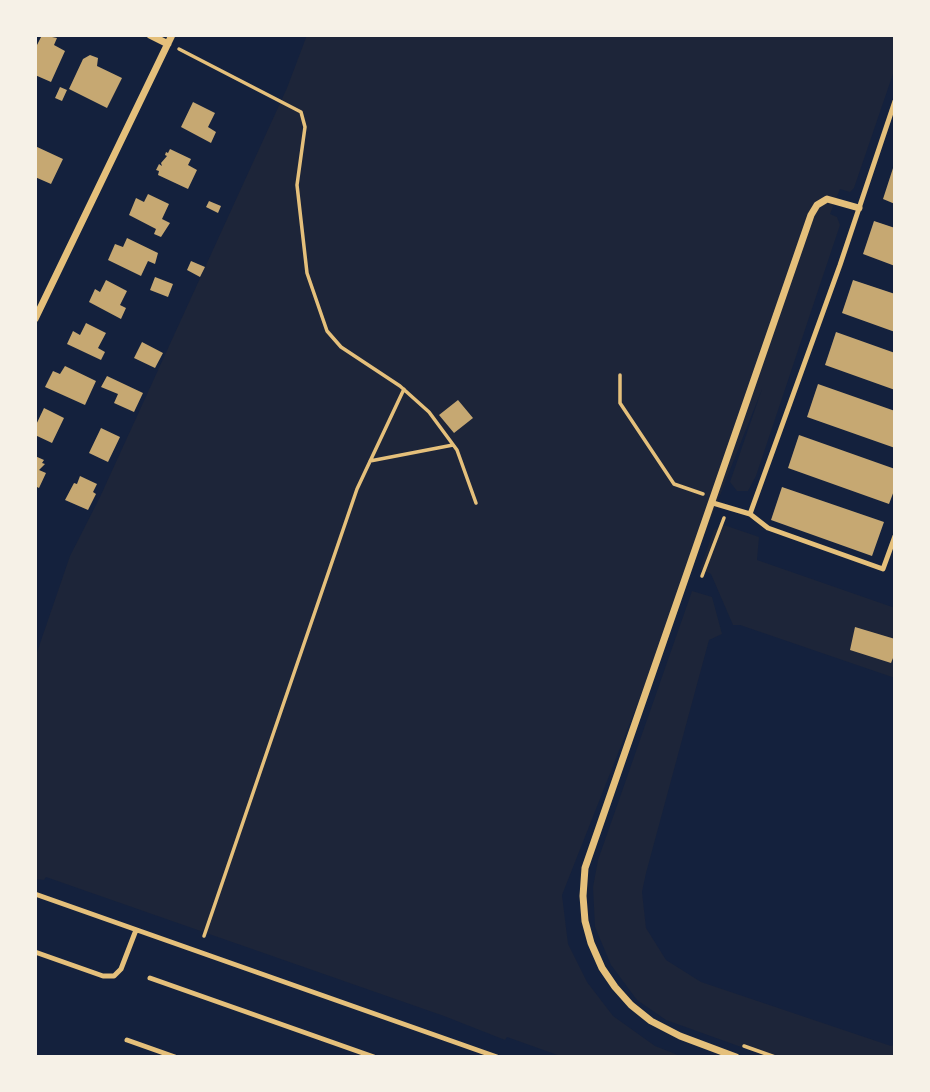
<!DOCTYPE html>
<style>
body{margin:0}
#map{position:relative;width:930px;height:1092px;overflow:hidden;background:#14213d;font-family:Raleway,sans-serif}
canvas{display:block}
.frame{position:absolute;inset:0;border:37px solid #f6f1e7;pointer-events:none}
</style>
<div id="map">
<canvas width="930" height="1092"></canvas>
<div class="frame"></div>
</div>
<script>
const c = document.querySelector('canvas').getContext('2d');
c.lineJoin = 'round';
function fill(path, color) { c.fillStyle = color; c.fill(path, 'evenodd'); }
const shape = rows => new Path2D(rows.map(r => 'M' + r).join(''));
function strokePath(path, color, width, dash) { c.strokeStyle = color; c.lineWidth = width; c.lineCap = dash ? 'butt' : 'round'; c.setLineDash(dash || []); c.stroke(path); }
fill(shape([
 [307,35,895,35,895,68,854,188,850,192,840,189,830,214,837,217,840,225,756,476,748,491,737,491,730,482,762,389,562,895,568,944,587,982,613,1016,655,1046,683,1057,563,1057,507,1037,505,1040,444,1016,46,877,44,880,35,879,35,658,70,556,100,497,287,88],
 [724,525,759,537,757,560,895,608,895,678,740,625,733,625,711,574,700,569,714,530],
 [692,591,712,597,722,634,709,640,646,873,642,892,646,928,666,960,701,982,891,1046,895,1044,895,1057,769,1057,666,1020,637,1000,611,965,595,927,593,887,598,860]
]), '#1d2539');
fill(shape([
 [42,35,57,38,54,45,65,51,51,82,35,75,35,49],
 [90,55,98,58,97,66,122,78,107,108,69,89,83,59],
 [60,87,67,90,62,101,55,98],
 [193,102,215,113,208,127,216,132,211,143,181,127],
 [35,146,63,159,51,184,35,177],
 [170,149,191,159,188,165,197,170,188,189,158,175,159,171,156,170,159,164,162,166,161,163,167,156,165,155,166,152,168,153],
 [894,165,895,165,895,204,883,199],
 [148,194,169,204,162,219,170,223,161,237,154,234,156,229,129,215,136,198,144,202],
 [209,201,221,206,218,213,206,207],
 [874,221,895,228,895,266,863,254],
 [127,238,158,253,155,264,148,261,141,276,108,260,115,244,123,247],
 [191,261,205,267,200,277,187,270],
 [155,277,173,284,168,297,150,290],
 [106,280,127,291,120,305,126,308,121,319,89,302,95,289,100,292],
 [853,280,895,294,895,332,842,313],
 [86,323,106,333,98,348,105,352,101,360,67,344,73,331,80,335],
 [836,332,895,353,895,390,825,365],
 [142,342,163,353,155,368,134,358],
 [65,366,96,381,85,405,45,387,53,371,60,374],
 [107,376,143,393,134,412,114,403,118,394,101,387],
 [818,384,895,411,895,448,807,417],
 [458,400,473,418,454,433,439,415],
 [44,408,64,418,52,443,35,435,35,427],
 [101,428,120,437,108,462,89,453],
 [799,435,895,469,895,488,889,504,788,468],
 [35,456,44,460,42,463,45,464,39,470,46,473,39,488,35,486],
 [80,476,97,484,93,492,96,494,88,510,65,500,74,483,77,484],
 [782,487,884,522,872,556,771,520],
 [855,627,895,639,895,653,891,663,850,650]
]), '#c6a872');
strokePath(shape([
 [179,49,301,112,305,127,297,185,307,273,327,331,341,347,400,386,429,412,457,450,476,503],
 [620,375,620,403,674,484,703,494],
 [370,461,453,445],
 [702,576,724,518],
 [204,936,357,489,404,389],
 [744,1046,775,1057]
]), '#e5c07b', 3.5);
strokePath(shape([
 [713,503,750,514,768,528,883,569,895,536],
 [750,514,840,265,895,101],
 [35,894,497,1057],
 [35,952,103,976,114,976,121,969,136,930],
 [150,978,374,1057],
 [127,1040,175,1057]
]), '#e5c07b', 5);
strokePath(shape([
 [150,35,168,44],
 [35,319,172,35],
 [736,1057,680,1036,651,1021,631,1005,615,987,602,968,591,943,585,921,583,896,585,868,811,215,817,205,827,199,859,208]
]), '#e5c07b', 7);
</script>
